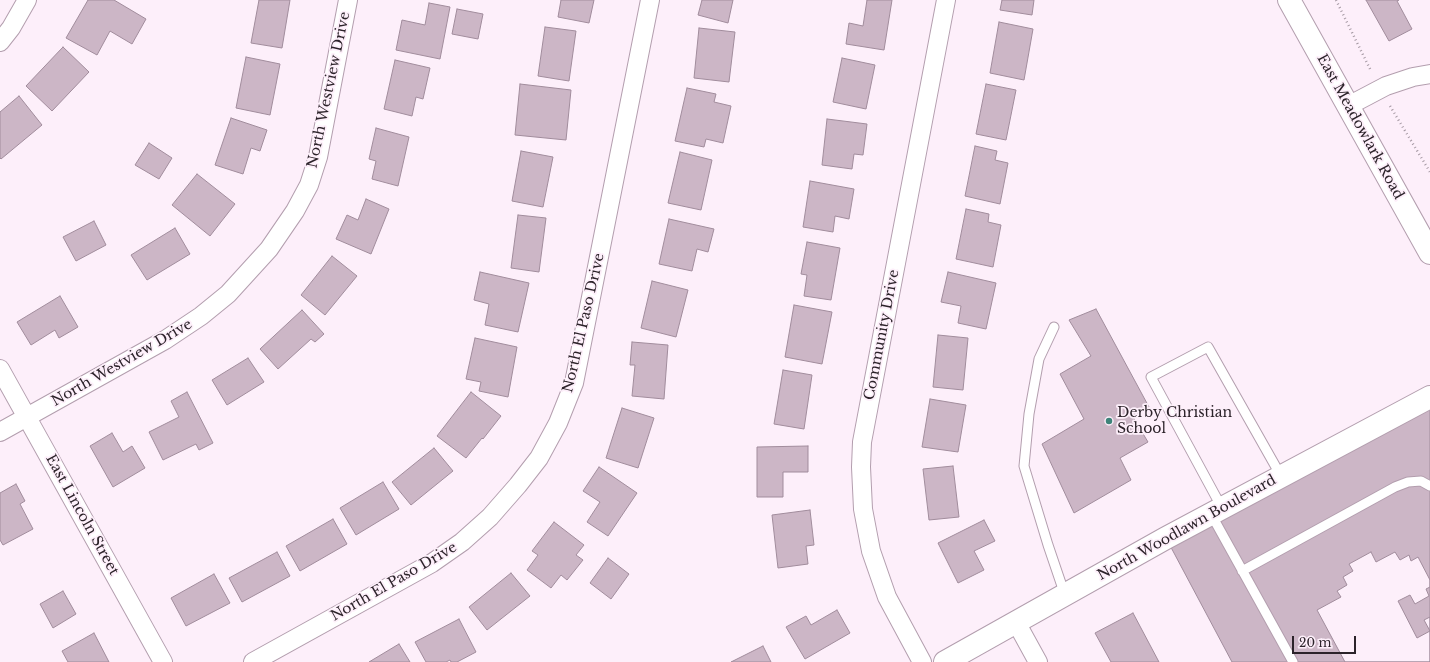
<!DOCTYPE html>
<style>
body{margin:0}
#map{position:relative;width:1430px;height:662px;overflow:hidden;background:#fdeffa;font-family:"Libre Baskerville",serif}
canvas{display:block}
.scale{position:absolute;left:1292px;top:636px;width:64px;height:18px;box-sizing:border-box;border:2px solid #2c232a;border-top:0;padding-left:5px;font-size:12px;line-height:14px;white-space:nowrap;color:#2c232a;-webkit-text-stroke:3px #fdeffa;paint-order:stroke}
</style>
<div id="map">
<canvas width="1430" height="662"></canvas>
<div class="scale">20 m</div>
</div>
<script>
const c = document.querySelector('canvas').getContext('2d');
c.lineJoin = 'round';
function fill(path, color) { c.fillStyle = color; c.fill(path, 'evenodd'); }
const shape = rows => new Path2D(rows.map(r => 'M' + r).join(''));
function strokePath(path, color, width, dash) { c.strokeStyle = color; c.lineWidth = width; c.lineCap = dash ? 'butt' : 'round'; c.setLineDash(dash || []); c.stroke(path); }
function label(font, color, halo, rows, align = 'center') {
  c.font = font + ' "Libre Baskerville",serif'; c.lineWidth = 3.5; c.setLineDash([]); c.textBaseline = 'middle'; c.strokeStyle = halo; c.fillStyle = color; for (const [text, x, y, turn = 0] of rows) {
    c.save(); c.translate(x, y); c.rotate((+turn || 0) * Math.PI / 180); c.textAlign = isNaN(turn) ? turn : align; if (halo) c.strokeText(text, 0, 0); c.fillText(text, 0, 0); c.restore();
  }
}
const building = shape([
 [88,0,114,0,146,19,132,44,110,31,97,55,66,38,88,0],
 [259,0,290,0,282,48,251,43,259,0],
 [561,0,594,0,589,23,558,17,561,0],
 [702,0,733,0,728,23,698,15,702,0],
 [867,0,892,0,884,50,846,44,849,23,863,26,867,0],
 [1002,0,1034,0,1032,15,1000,10,1002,0],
 [1366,0,1399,0,1397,1,1412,29,1389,41,1366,0],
 [429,3,450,7,440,59,396,50,402,20,425,25,429,3],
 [457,9,483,14,478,39,452,34,457,9],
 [999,22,1033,29,1024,80,990,73,999,22],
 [545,27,576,31,569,81,538,76,545,27],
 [699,28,735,32,729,82,694,78,699,28],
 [63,47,89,72,52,111,26,86,63,47],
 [246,57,280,64,270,115,236,108,246,57],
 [842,58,875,65,866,109,833,102,842,58],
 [395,60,430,68,423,99,416,97,412,116,384,109,395,60],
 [520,84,571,90,566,140,515,135,520,84],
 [986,84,1016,90,1006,140,976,134,986,84],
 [687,88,716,94,714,102,731,106,723,143,706,139,704,147,675,141,687,88],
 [19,96,42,125,1,159,0,158,0,112,19,96],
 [231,118,267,130,260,151,251,148,243,174,215,165,231,118],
 [827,119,867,124,863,155,854,154,852,169,822,165,827,119],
 [376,128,409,137,398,186,372,179,376,161,369,159,376,128],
 [149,143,172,158,159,179,135,165,149,143],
 [975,146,997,151,995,160,1008,163,1000,204,965,196,975,146],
 [521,151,553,157,543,207,512,201,521,151],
 [680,152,712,160,701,210,668,203,680,152],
 [197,174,235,204,210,236,172,205,197,174],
 [810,181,854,189,849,219,835,216,833,232,803,227,810,181],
 [366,199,389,209,371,254,336,239,347,215,358,220,366,199],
 [966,209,989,214,988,222,1001,225,993,267,956,259,966,209],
 [518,215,546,218,539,272,511,268,518,215],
 [669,219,714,229,708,252,697,249,692,271,659,264,669,219],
 [94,221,106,245,76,261,63,237,94,221],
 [175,228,190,254,147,280,131,255,175,228],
 [807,242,840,248,831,300,804,296,807,275,801,274,807,242],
 [332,256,357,276,325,315,301,295,332,256],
 [480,272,529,283,518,332,485,325,489,304,474,300,480,272],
 [948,272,996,283,986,329,958,323,961,306,941,302,948,272],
 [652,281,688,290,676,337,641,328,652,281],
 [60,296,78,327,59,338,55,330,31,345,17,322,60,296],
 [794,305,832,312,822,364,785,357,794,305],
 [1096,309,1149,407,1133,417,1148,442,1120,458,1131,480,1074,513,1042,444,1084,419,1060,374,1091,356,1069,320,1096,309],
 [302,310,324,334,315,342,311,339,278,369,260,349,302,310],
 [938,335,968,338,963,390,933,387,938,335],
 [475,338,517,347,508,397,479,391,481,382,466,379,475,338],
 [632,342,668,345,664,399,632,396,635,365,630,365,632,342],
 [248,358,264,382,227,405,212,380,248,358],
 [783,370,812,375,804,429,774,424,783,370],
 [187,392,213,443,199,450,196,444,163,460,149,432,179,417,171,401,187,392],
 [471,392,501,416,483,439,482,438,466,458,437,436,471,392],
 [1430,397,1430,662,1232,662,1166,538,1430,397],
 [930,399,966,405,958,452,922,447,930,399],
 [622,408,654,418,638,468,606,458,622,408],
 [112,433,123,452,132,446,145,468,113,487,90,446,112,433],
 [808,446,808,472,783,472,783,497,757,497,757,447,808,446],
 [434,448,453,471,411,505,392,482,434,448],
 [953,466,959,517,929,520,923,469,953,466],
 [599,467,637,493,608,536,587,522,600,502,583,491,599,467],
 [383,482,399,509,356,535,340,508,383,482],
 [16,484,25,501,20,504,33,529,3,545,0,540,0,493,16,484],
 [810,510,814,545,806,546,808,564,778,568,772,515,810,510],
 [333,519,347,544,300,571,286,546,333,519],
 [984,520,995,541,974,551,984,570,958,583,938,543,984,520],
 [554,522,584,545,576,555,583,560,567,580,561,575,551,588,527,570,538,555,532,551,554,522],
 [277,552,290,576,242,602,229,578,277,552],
 [1371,552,1376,562,1395,552,1400,560,1409,555,1411,561,1418,557,1430,580,1430,587,1426,589,1429,596,1415,604,1410,595,1398,601,1417,638,1430,631,1424,620,1430,617,1430,662,1345,662,1317,610,1341,597,1337,591,1347,585,1343,577,1353,571,1349,564,1371,552],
 [608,558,629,574,611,599,590,583,608,558],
 [511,573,530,596,487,630,469,607,511,573],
 [214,574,230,603,186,626,171,598,214,574],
 [63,591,76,614,53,628,40,604,63,591],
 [837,610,850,633,805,659,786,627,806,616,811,625,837,610],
 [1133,613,1159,662,1111,662,1095,633,1133,613],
 [459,619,476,652,457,662,451,662,450,660,446,662,426,662,415,642,459,619],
 [94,633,109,662,68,662,62,651,94,633],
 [399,644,410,662,369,662,399,644],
 [763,646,771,662,731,662,763,646]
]);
fill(building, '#ccb6c6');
strokePath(building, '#a18c9c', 1);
const lane = shape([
 [1054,327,1039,359,1029,414,1024,466,1048,545,1065,595],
 [1222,508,1151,377,1208,347,1281,476],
 [1211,514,1293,662],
 [1242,571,1395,487,1408,482,1421,481,1430,486]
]);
const street = shape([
 [0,42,11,28,27,0],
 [1348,106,1386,86,1413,77,1430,74],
 [0,369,163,662],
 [0,432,165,340,201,316,228,294,269,249,295,211,309,185,318,157,348,0],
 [1016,622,1038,662],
 [253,662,432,563,462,542,490,517,518,485,539,458,558,423,574,383,650,0],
 [922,662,887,597,871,551,863,509,861,467,862,442,946,0]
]);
const secondary = shape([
 [1289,0,1430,253],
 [945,662,1166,538,1430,397]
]);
strokePath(lane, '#b39eae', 11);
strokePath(street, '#b39eae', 20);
strokePath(secondary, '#b39eae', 24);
strokePath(shape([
 [1336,0,1371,71],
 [1390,106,1430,172]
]), '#a69aa4', 2.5, [1, 3]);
strokePath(lane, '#fff', 9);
strokePath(street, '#fff', 18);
strokePath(secondary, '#fff', 22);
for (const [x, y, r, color] of [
 [1109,421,4,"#3e847a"]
]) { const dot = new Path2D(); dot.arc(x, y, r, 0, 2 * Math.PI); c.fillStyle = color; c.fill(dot); strokePath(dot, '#fdeffa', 1.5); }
label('14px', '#2c232a', '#fdeffa', [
 ["North Westview Drive",329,90,-78],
 ["East Meadowlark Road",1360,127,61],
 ["North El Paso Drive",584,323,-77],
 ["Community Drive",882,335,-79],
 ["North Westview Drive",122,363,-30],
 ["East Lincoln Street",82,515,61],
 ["North Woodlawn Boulevard",1187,528,-29],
 ["North El Paso Drive",394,582,-30]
]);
label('14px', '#2c232a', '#fdeffa', [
 ["Derby Christian",1117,413],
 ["School",1117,429]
], 'left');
</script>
